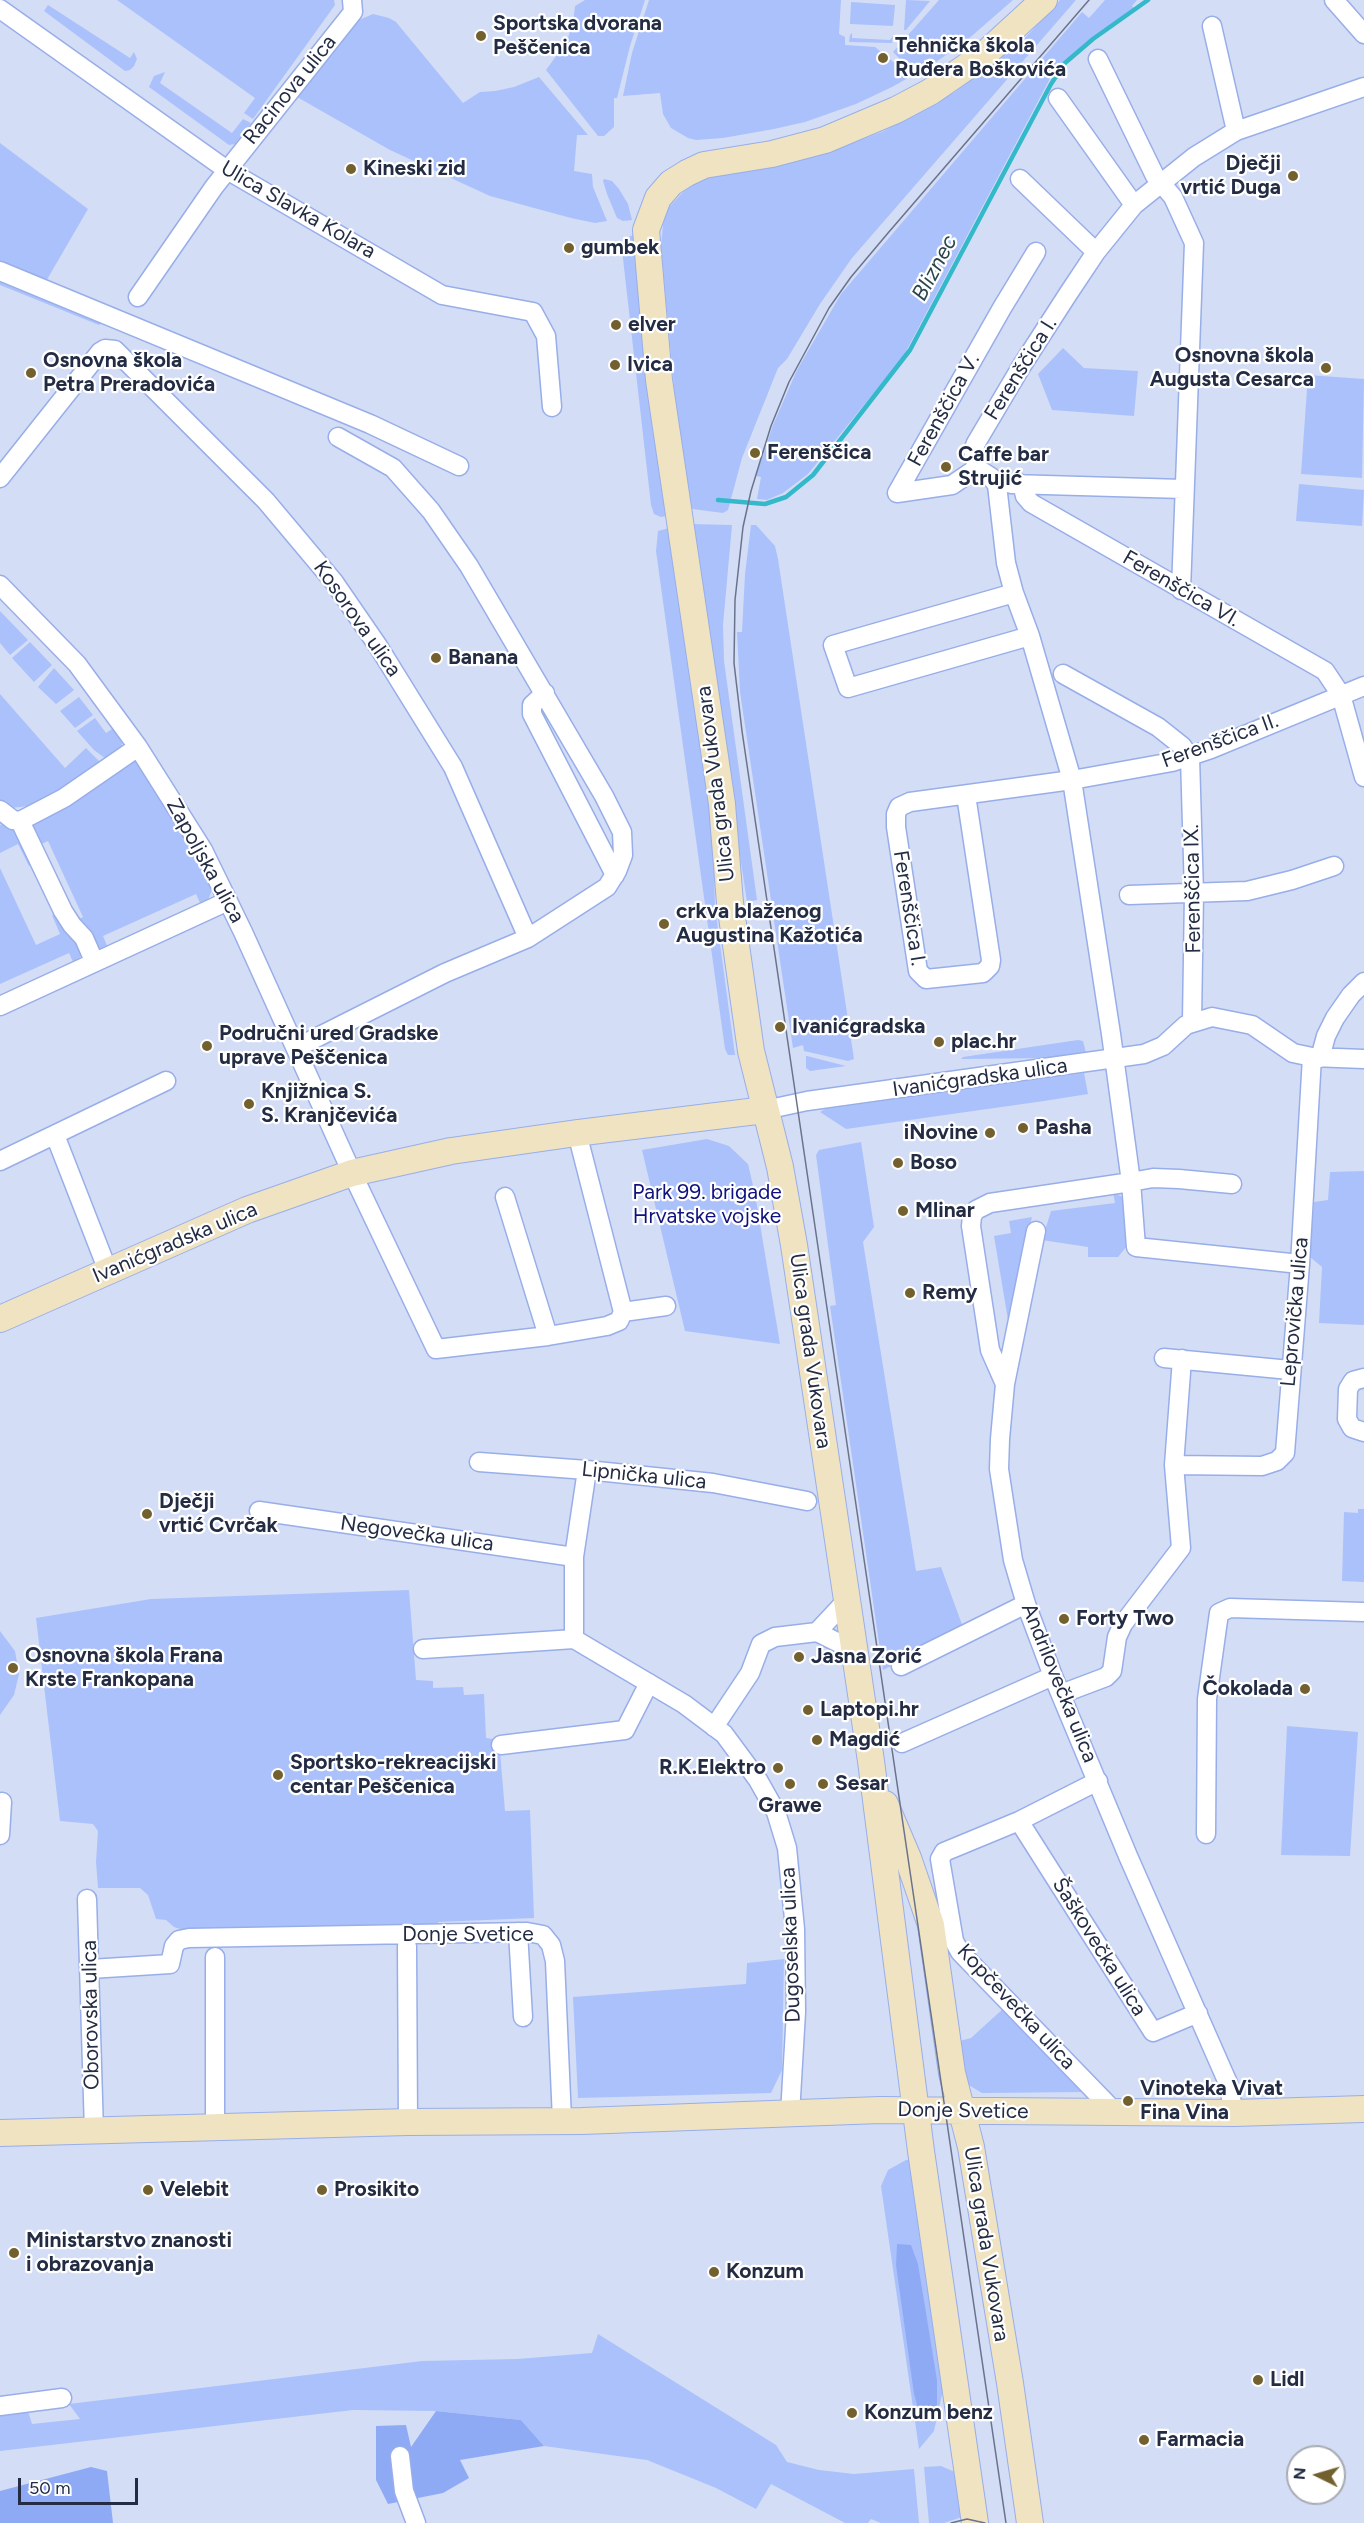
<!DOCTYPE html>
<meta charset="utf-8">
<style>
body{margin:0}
#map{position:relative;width:1364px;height:2523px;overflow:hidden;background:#d4ddf6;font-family:Figtree,sans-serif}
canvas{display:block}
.north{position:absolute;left:1286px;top:2445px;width:60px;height:60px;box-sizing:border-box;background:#fff;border:2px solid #a7abb4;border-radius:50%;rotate:275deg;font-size:16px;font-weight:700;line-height:24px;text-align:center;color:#232c43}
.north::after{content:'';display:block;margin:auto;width:21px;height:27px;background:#73602f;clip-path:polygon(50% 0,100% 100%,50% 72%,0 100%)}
.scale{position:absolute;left:18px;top:2478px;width:120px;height:27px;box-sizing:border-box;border:3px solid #232c43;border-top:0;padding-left:8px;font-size:18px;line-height:21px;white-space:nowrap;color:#232c43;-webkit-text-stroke:4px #fff;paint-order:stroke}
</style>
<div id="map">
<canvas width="1364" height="2523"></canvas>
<div class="north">N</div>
<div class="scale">50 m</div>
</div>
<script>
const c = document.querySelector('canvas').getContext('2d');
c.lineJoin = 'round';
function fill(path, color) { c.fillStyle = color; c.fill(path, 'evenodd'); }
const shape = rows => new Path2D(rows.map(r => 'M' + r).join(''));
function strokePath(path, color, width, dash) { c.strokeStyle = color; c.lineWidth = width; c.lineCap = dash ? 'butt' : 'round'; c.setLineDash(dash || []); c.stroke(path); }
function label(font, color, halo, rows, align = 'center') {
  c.font = font + ' Figtree,sans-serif'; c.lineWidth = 4.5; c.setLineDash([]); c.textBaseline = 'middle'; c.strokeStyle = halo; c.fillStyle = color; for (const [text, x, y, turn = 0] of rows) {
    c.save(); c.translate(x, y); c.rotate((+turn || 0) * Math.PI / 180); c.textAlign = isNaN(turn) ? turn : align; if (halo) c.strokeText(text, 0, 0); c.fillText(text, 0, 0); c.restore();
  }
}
fill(shape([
 [117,0,334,0,335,5,253,119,244,113,255,98],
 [585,0,645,0,630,46,617,98,614,98,614,127,604,136,598,136,546,70,567,41,573,23,575,6],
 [649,0,841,0,839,34,845,37,845,45,875,47,902,69,905,64,893,52,939,0,1013,0,966,41,933,64,892,87,856,104,805,122,774,129,723,138,696,140,688,138,671,128,663,114,660,93,623,96,632,53],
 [906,0,930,1,906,30,904,30],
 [1060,0,1076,0,852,258,820,304,787,359,778,368,742,458,728,510,723,513,685,508,661,246,664,215,669,207,683,192,700,180,835,150,884,131,955,92,1027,36],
 [1105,0,1137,0,1132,6,1135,9,1085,43,1053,73,903,357,808,474,783,493,767,500,757,499,761,477,756,476,773,425,797,370,841,294,1082,12,1089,18],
 [851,2,895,5,893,26,850,24],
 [48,5,130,58,134,52,137,59,134,66,130,70,125,71,44,11],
 [373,14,389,18,396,22,463,103,480,92,495,91,514,87,539,77,588,135,577,135,574,171,592,174,593,187,607,221,595,223,571,218,490,196,390,150,297,97,352,23],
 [852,33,852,38,890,40,893,36,892,43,849,42,850,35],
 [165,72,160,83,232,133,243,119,251,123,235,144,229,145,149,87,154,76],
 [0,143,88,209,45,283,0,264],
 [604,179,612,181,619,189,628,204,632,220,623,221,617,218,607,194,603,181],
 [633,235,646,369,671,515,661,517,654,514,651,505,622,250,624,239],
 [0,277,105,321,99,325,0,285],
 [1063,348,1084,368,1138,371,1134,416,1052,410,1038,374],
 [1308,375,1364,379,1362,478,1301,474],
 [1299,484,1364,490,1362,526,1296,521],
 [690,524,732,525,723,625,724,661,757,900,747,902],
 [751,525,756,525,775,546,778,559,854,1059,848,1061,804,1051,803,1045,793,1048,740,692,737,632,742,632,745,574],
 [673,527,712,806,715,907,735,1055,728,1055,725,1049,656,551,658,531],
 [0,611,28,640,10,655,0,643],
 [30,642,52,665,34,682,12,658],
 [54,668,74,690,56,704,38,687],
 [0,694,65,768,86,748,101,763,68,786,28,806,11,808,0,804],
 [79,697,93,715,75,728,60,711],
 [95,718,106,733,115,727,123,739,121,748,106,759,94,750,77,731],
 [132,761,138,762,203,865,212,890,208,900,201,905,196,894,103,936,108,948,101,950,97,949,73,922,83,917,48,841,37,846,31,825],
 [9,822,13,824,36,862,29,866,18,844,0,853,0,825],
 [0,868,36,945,60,934,52,915,59,912,82,952,78,962,74,964,69,953,0,984],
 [1078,1040,1083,1041,1086,1053,1080,1055,1052,1058,961,1059,963,1057],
 [806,1056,807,1056,846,1066,810,1071,806,1068],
 [1084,1073,1088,1094,1044,1101,846,1129,820,1112,825,1109],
 [707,1139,729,1146,748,1164,755,1194,780,1344,685,1331,642,1150],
 [861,1142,874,1227,863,1242,916,1571,941,1567,964,1630,883,1670,830,1306,836,1305,816,1155,819,1150],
 [1364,1171,1364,1325,1319,1323,1322,1267,1310,1257,1314,1202,1328,1200,1330,1172],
 [1113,1192,1124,1198,1129,1237,1126,1247,1118,1257,1088,1257,1088,1247,1042,1240,1051,1211,1115,1203],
 [1032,1217,1008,1320,994,1236,1011,1233,1009,1221],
 [1358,1509,1364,1509,1364,1582,1342,1581,1344,1512,1358,1513],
 [409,1590,416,1680,433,1681,433,1688,463,1687,464,1695,484,1694,486,1738,499,1740,505,1811,530,1810,534,1918,438,1922,438,1928,186,1931,174,1927,166,1920,156,1919,148,1895,140,1888,98,1888,96,1862,98,1831,93,1824,60,1821,36,1618,151,1599],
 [0,1631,15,1651,19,1674,14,1695,0,1715],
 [1287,1726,1358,1732,1350,1856,1281,1855],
 [784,1959,782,2070,771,2093,578,2098,573,1997,746,1984,747,1963],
 [1005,2007,1087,2092,982,2093,967,2084,956,2042,971,2038],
 [906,2160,912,2160,945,2381,934,2431,919,2449,881,2186,888,2170],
 [598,2334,776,2445,787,2462,819,2470,854,2474,914,2469,919,2523,881,2523,871,2519,868,2523,845,2523,771,2484,756,2509,716,2488,647,2460,544,2446,521,2420,436,2411,353,2410,0,2451,0,2413,28,2411,32,2424,80,2419,69,2404,422,2361,517,2359,592,2353],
 [941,2466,955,2472,958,2479,965,2516,944,2523,929,2523,924,2467]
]), '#abc1fb');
fill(shape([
 [897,2244,911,2245,918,2264,937,2380,937,2408,919,2411,914,2394,896,2265],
 [436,2411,521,2420,544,2446,460,2460,469,2478,443,2493,388,2504,376,2480,376,2426,406,2425,411,2447],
 [91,2467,107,2471,113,2523,0,2523,0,2491]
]), '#8faaf5');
strokePath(shape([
 [718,500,765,504,786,497,813,475,910,350,1051,84,1065,63,1093,39,1148,0]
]), '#34b9ca', 4.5);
const street = shape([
 [1334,0,1364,34],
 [0,9,227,170,442,295,533,312,546,336,552,407],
 [1212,26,1236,131],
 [1098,59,1155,176,1173,197,1194,243,1181,590],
 [1058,98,1134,205],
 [1020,179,1096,252],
 [0,271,370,424,459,466],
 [138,297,214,187,353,12,352,0],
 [977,468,952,485,897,493,1002,308,1036,252],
 [0,478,100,352,105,349,115,350,266,501,334,582,378,646,453,767,528,938],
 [1011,484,1183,489],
 [1022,484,1025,496,1031,503,1325,671,1341,695,1364,777],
 [0,585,77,664,138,747,203,850,243,932,352,1173,436,1349,548,1336,607,1326,619,1321,623,1312,666,1306],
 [1014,593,833,645,848,688,1030,636],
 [1063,674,1158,727,1182,746,1190,757,1194,894,1192,1021],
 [545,693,532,705,532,714,615,875],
 [966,795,991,960,990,966,983,973,926,979,918,971,896,827,896,814,899,807,910,802,1072,780,1172,762,1211,749,1364,686],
 [0,810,13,820,20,821,64,798,138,747],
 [20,821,63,911,72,925,84,938,94,961],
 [1129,895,1247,891,1292,880,1334,866],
 [0,1006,228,901],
 [296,1048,445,973,528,938,607,887,617,871,623,855,622,832,604,796,469,566,431,511,393,468,338,437],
 [1320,1058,1326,1036,1335,1018,1351,995,1364,982],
 [765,1110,807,1101,1144,1054,1163,1046,1186,1025,1212,1017,1252,1025,1293,1053,1312,1057,1364,1059],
 [577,1133,623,1312],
 [55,1135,108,1271],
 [0,1161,166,1081],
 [1232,1184,1179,1179,1153,1178,1131,1182,1136,1247,1300,1264],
 [505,1197,548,1336],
 [1036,1231,1005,1384,1000,1439,999,1469,1013,1560,1026,1604,1053,1676,1128,1856,1228,2083,1234,2113],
 [1164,1358,1290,1370],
 [1364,1378,1353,1381,1348,1389,1347,1419,1352,1428,1364,1432],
 [1005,1384,990,1350,971,1226,972,1216,976,1210,990,1203,1131,1182,1111,1034,1072,780,1030,636,1014,593,1006,563,997,485,991,477,977,468,973,451,976,443,1021,367,1068,294,1096,252,1134,205,1194,157,1236,131,1364,87],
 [479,1462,587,1470,713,1483,807,1501],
 [1174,1465,1262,1466,1277,1461,1285,1453,1300,1264,1312,1057],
 [259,1511,574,1557],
 [847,1600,817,1632,855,1651],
 [574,1639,574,1557,587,1470],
 [423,1649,574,1639,684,1704,724,1734,758,1780,776,1812,787,1848,795,1929,796,2012,790,2114],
 [901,1666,1026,1604],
 [1061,1694,1106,1677,1112,1671,1117,1637,1123,1624,1181,1548,1174,1465,1182,1359],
 [714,1727,750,1673,761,1644,775,1637,817,1632],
 [902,1743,1053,1676],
 [501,1745,625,1730,649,1683],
 [1098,1781,1019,1821,944,1852,940,1859,954,1941,960,1952,1114,2111],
 [1019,1821,1153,2032,1198,2013],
 [1206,1834,1207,1699,1219,1613,1230,1608,1364,1612],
 [0,1835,2,1802],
 [87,1899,94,2132],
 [518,1932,523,2017],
 [407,1946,408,2122],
 [90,1969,170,1964,174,1946,179,1940,189,1938,527,1932,543,1935,551,1945,555,1961,562,2120],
 [215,2127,215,1957],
 [0,2406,62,2398],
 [400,2456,404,2491,416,2523]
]);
const secondary = shape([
 [0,1319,247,1210,352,1173,451,1151,577,1133,765,1110],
 [885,1804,908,1858,931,1925,952,2073,971,2147,1010,2383,1030,2523],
 [0,2133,408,2122,582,2121,880,2110,1234,2113,1364,2109],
 [975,2523,921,2151,871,1761,794,1245,780,1167,751,1051,730,903,722,804,659,380,646,230,658,198,671,183,687,173,704,165,772,154,825,140,896,110,930,92,985,54,1044,0]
]);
strokePath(street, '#98aee9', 21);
strokePath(secondary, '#98aee9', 28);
strokePath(street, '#fff', 18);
strokePath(secondary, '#efe3c1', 26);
strokePath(shape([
 [951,2523,967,2519,985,2523],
 [1006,2523,742,731,734,663,735,600,743,527,751,491,771,426,789,382,829,308,851,277,888,233,1089,0]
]), '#6a738b', 1.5);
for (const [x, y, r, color] of [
 [481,36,6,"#73602f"],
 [883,58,6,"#73602f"],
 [351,169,6,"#73602f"],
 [1293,176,6,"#73602f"],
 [569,248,6,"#73602f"],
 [616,325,6,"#73602f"],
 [615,365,6,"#73602f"],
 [1326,368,6,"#73602f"],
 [31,373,6,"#73602f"],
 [755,453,6,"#73602f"],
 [946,467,6,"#73602f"],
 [436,658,6,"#73602f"],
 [664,924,6,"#73602f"],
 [780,1027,6,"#73602f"],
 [939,1042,6,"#73602f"],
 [207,1046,6,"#73602f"],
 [249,1104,6,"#73602f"],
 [1023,1128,6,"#73602f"],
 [990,1133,6,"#73602f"],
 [898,1163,6,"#73602f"],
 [903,1211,6,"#73602f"],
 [910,1293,6,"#73602f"],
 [147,1514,6,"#73602f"],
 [1064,1619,6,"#73602f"],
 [799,1657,6,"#73602f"],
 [13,1668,6,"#73602f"],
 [1305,1689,6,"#73602f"],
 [808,1710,6,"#73602f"],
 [817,1740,6,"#73602f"],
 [778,1768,6,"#73602f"],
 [278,1775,6,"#73602f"],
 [790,1784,6,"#73602f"],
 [823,1784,6,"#73602f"],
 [1128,2101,6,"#73602f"],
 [148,2190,6,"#73602f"],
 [322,2190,6,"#73602f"],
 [14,2253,6,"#73602f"],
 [714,2272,6,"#73602f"],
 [1258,2380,6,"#73602f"],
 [852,2413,6,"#73602f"],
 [1144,2440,6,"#73602f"]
]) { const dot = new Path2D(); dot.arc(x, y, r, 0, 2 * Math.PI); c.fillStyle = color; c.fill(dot); strokePath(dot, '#fff', 2); }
label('bold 21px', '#232c43', '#fff', [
 ["Sportska dvorana",493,24],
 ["Peščenica",493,48],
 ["Tehnička škola",895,46],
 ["Ruđera Boškovića",895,70],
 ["Dječji",1281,164,"right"],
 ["vrtić Duga",1281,188,"right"],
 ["Kineski zid",363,169],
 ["gumbek",581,248],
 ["elver",628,325],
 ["Osnovna škola",1314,356,"right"],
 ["Augusta Cesarca",1314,380,"right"],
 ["Osnovna škola",43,361],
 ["Petra Preradovića",43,385],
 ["Ivica",627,365],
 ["Ferenščica",767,453],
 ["Caffe bar",958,455],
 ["Strujić",958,479],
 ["Banana",448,658],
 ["crkva blaženog",676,912],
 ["Augustina Kažotića",676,936],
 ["Ivanićgradska",792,1027],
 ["Područni ured Gradske",219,1034],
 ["uprave Peščenica",219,1058],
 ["plac.hr",951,1042],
 ["Knjižnica S.",261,1092],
 ["S. Kranjčevića",261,1116],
 ["Pasha",1035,1128],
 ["iNovine",978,1133,"right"],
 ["Boso",910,1163],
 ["Mlinar",915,1211],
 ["Remy",922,1293],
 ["Dječji",159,1502],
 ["vrtić Cvrčak",159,1526],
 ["Forty Two",1076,1619],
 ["Osnovna škola Frana",25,1656],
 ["Krste Frankopana",25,1680],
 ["Jasna Zorić",811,1657],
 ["Čokolada",1293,1689,"right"],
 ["Laptopi.hr",820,1710],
 ["Magdić",829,1740],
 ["Sportsko-rekreacijski",290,1763],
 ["centar Peščenica",290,1787],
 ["R.K.Elektro",766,1768,"right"],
 ["Sesar",835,1784],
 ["Grawe",790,1806,"center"],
 ["Vinoteka Vivat",1140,2089],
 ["Fina Vina",1140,2113],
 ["Velebit",160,2190],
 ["Prosikito",334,2190],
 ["Ministarstvo znanosti",26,2241],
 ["i obrazovanja",26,2265],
 ["Konzum",726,2272],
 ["Lidl",1270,2380],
 ["Konzum benz",864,2413],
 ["Farmacia",1156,2440]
], 'left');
label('21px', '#232c43', '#fff', [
 ["Racinova ulica",290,90,-51],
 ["Ulica Slavka Kolara",298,210,30],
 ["Ferenščica I.",1021,369,-58],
 ["Ferenščica V.",944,410,-61],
 ["Ferenščica VI.",1181,589,30],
 ["Kosorova ulica",357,619,55],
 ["Ferenščica II.",1220,741,-20],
 ["Ulica grada Vukovara",716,784,-97],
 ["Zapoljska ulica",205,861,61],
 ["Ferenščica IX.",1193,889,-91],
 ["Ferenščica I.",909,908,81],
 ["Ivanićgradska ulica",980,1078,-8],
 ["Ivanićgradska ulica",175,1243,-23],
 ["Leprovička ulica",1295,1312,-85],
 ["Ulica grada Vukovara",810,1351,82],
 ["Lipnička ulica",644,1476,6],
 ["Negovečka ulica",417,1534,8],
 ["Andrilovečka ulica",1059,1683,68],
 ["Donje Svetice",468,1935],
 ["Dugoselska ulica",791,1945,-92],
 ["Šaškovečka ulica",1099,1947,58],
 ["Kopčevečka ulica",1016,2007,47],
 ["Oborovska ulica",91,2015,-91],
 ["Donje Svetice",963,2111,1],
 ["Ulica grada Vukovara",986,2244,81]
]);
label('21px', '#0f127e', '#fff', [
 ["Park 99. brigade",707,1193],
 ["Hrvatske vojske",707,1217]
]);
label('italic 22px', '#2b464b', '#fff', [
 ["Bliznec",935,268,-62]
]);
</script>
